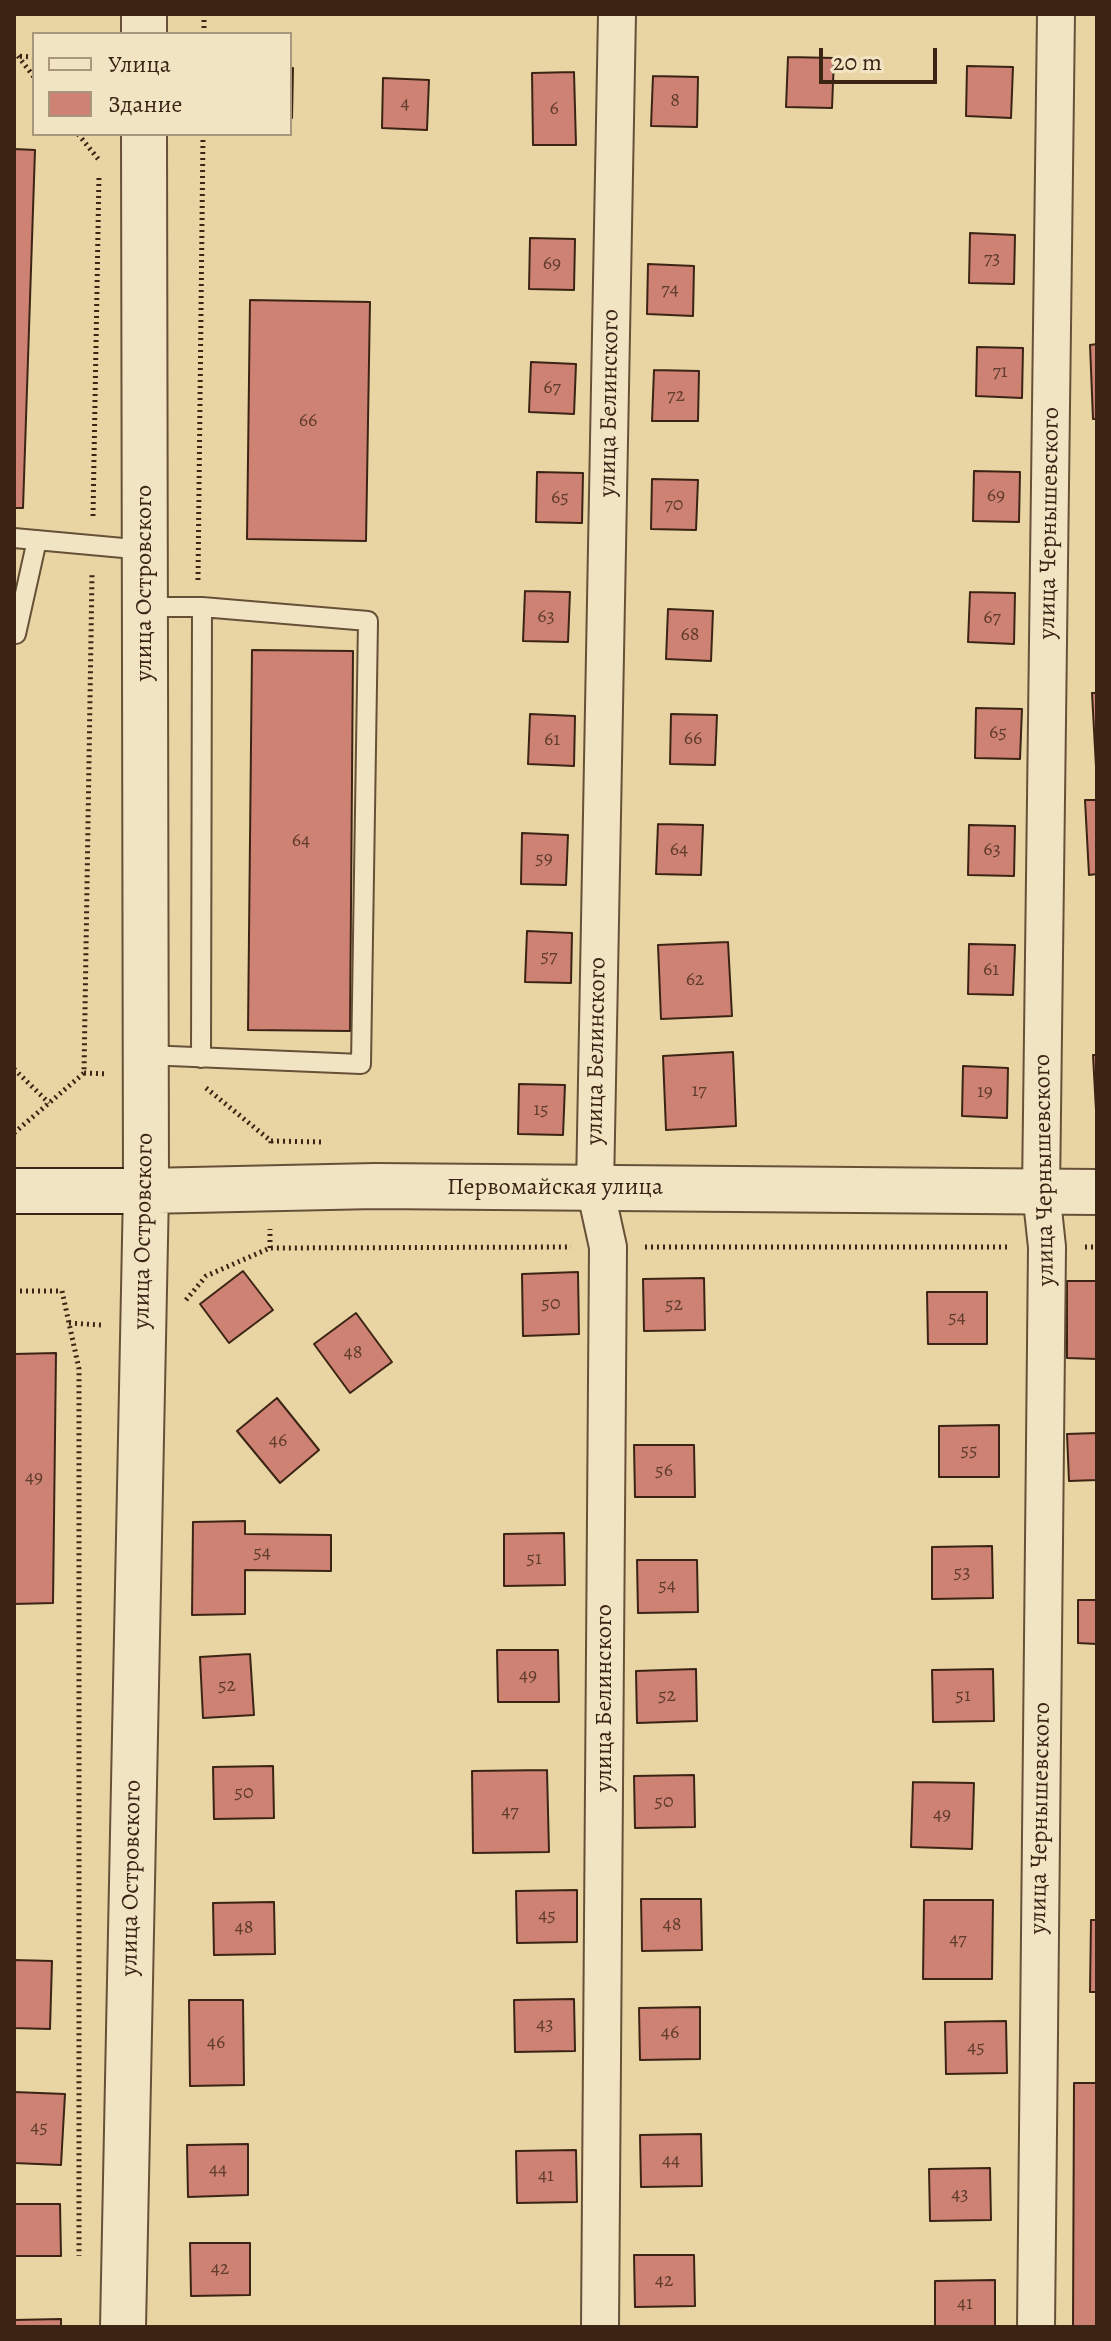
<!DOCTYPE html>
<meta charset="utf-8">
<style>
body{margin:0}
#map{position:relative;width:1111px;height:2341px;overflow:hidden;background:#e8d5a3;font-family:Alegreya,serif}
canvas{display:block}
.frame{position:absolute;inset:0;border:16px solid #3c2415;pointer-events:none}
.legend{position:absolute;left:32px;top:32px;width:260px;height:104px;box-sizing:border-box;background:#f0e4c3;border:2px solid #a8977d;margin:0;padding:10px 14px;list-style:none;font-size:24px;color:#3c2415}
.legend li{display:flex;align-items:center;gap:16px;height:40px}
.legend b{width:40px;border:2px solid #a8977d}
.scale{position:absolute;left:819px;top:48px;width:118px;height:36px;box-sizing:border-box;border:4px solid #3c2415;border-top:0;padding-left:10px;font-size:24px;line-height:28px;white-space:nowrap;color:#3c2415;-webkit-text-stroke:6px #f0e4c3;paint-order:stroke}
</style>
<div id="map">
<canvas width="1111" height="2341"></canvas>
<div class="frame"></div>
<ul class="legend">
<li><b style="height:10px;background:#f0e4c3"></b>Улица</li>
<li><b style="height:22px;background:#ce8274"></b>Здание</li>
</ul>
<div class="scale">20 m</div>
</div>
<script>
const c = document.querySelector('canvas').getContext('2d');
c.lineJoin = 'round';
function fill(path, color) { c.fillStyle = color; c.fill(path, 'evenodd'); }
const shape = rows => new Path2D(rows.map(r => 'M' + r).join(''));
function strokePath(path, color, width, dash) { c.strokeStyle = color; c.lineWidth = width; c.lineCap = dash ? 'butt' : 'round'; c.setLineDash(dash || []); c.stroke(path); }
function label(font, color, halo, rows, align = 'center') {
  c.font = font + ' Alegreya,serif'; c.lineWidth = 6; c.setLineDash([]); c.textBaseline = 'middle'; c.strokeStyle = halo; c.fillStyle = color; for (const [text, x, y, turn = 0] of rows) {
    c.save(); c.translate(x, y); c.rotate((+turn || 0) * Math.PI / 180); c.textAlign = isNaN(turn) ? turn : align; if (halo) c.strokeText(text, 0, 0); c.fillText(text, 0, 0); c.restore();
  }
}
const building = shape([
 [788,57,834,58,832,108,786,107,788,57],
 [967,66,1013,67,1011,118,966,116,967,66],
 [290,68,293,68,292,118,290,118,290,68],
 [574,72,576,145,533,145,532,73,574,72],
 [653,76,698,77,697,127,651,126,653,76],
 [383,78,429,80,427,130,382,128,383,78],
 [14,149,35,150,23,508,14,508,14,149],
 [970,233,1015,235,1014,284,969,283,970,233],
 [530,238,575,239,574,290,529,289,530,238],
 [648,264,694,266,693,316,647,314,648,264],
 [250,300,370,302,366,541,247,539,250,300],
 [1097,344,1097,419,1093,419,1090,345,1097,344],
 [977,347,1023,348,1022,398,976,396,977,347],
 [531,362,576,364,574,414,529,412,531,362],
 [654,370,699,371,698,421,652,421,654,370],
 [974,471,1020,472,1019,522,973,521,974,471],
 [537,472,583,473,582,523,536,522,537,472],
 [652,479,698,480,696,530,651,529,652,479],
 [525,591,570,592,568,642,523,641,525,591],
 [970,592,1015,593,1014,644,968,642,970,592],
 [668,609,713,611,711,661,666,659,668,609],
 [252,650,353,651,350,1031,248,1030,252,650],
 [1092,693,1097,693,1097,767,1096,767,1092,693],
 [976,708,1022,709,1020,759,975,758,976,708],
 [530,714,575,716,574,766,528,764,530,714],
 [671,714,717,715,715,765,670,764,671,714],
 [1085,800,1097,800,1097,874,1089,875,1085,800],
 [658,824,703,825,701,875,656,874,658,824],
 [969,825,1015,826,1014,876,968,875,969,825],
 [522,833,568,835,566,885,521,884,522,833],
 [527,931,572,933,571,983,525,982,527,931],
 [728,942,732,1016,661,1019,658,945,728,942],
 [969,944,1015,945,1013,995,968,994,969,944],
 [733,1052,736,1126,666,1130,663,1056,733,1052],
 [1093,1055,1097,1055,1097,1129,1093,1055],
 [963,1066,1008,1068,1007,1118,962,1116,963,1066],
 [519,1084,565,1085,563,1135,518,1134,519,1084],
 [243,1271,273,1310,229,1343,200,1304,243,1271],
 [578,1272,579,1334,523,1336,522,1274,578,1272],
 [704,1278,705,1330,644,1331,643,1279,704,1278],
 [1067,1281,1097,1281,1097,1359,1067,1358,1067,1281],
 [927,1292,987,1292,987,1344,928,1344,927,1292],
 [356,1313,392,1362,350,1393,314,1344,356,1313],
 [56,1353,53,1603,14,1604,14,1354,56,1353],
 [277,1398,319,1450,280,1483,237,1431,277,1398],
 [999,1425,999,1477,939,1477,939,1426,999,1425],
 [1097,1433,1097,1480,1069,1481,1067,1434,1097,1433],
 [634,1445,694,1445,695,1497,635,1497,634,1445],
 [245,1521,245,1534,331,1535,331,1571,245,1570,245,1614,192,1615,193,1522,245,1521],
 [564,1533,565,1585,504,1586,504,1534,564,1533],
 [992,1546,993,1598,932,1599,932,1547,992,1546],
 [637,1560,697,1560,698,1612,638,1613,637,1560],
 [1078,1600,1097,1600,1097,1644,1078,1643,1078,1600],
 [497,1650,558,1650,559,1702,498,1702,497,1650],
 [250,1654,254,1715,203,1718,200,1657,250,1654],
 [696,1669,697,1721,637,1723,636,1671,696,1669],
 [993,1669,994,1721,933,1722,932,1670,993,1669],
 [273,1766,274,1818,214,1819,213,1767,273,1766],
 [547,1770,549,1852,473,1853,472,1771,547,1770],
 [694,1775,695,1827,635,1828,634,1776,694,1775],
 [913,1782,974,1783,972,1849,911,1847,913,1782],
 [577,1890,577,1942,517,1943,516,1891,577,1890],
 [641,1899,701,1899,702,1950,642,1951,641,1899],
 [924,1900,993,1900,992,1979,923,1979,924,1900],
 [274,1902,275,1954,214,1955,213,1903,274,1902],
 [1091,1920,1097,1920,1097,1992,1090,1992,1091,1920],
 [14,1960,52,1961,50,2029,14,2028,14,1960],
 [574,1999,575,2051,515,2052,514,2000,574,1999],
 [189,2000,243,2000,244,2085,190,2086,189,2000],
 [700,2007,700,2059,640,2060,639,2008,700,2007],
 [1006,2021,1007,2073,946,2074,945,2022,1006,2021],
 [1074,2083,1097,2083,1097,2327,1073,2327,1074,2083],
 [14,2092,65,2094,61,2165,14,2163,14,2092],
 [701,2134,702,2186,641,2187,640,2135,701,2134],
 [248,2144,248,2195,188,2197,187,2145,248,2144],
 [576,2150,577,2202,517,2203,516,2151,576,2150],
 [990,2168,991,2220,930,2221,929,2169,990,2168],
 [14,2204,60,2204,61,2256,14,2256,14,2204],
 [190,2243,250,2243,250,2295,191,2296,190,2243],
 [634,2255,694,2255,695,2306,635,2307,634,2255],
 [995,2280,995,2327,935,2327,935,2281,995,2280],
 [61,2319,61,2327,14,2327,14,2320,61,2319]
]);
fill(building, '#ce8274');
strokePath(building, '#3c2415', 2);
const service = shape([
 [14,538,145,550],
 [145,607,202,607,368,621,361,1064,146,1055],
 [14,634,16,634,37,540],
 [201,1058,202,607]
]);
const minor = shape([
 [600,2327,608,1247,595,1188,617,14],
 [1036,2327,1047,1247,1041,1191,1056,14]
]);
const tertiary = shape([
 [144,14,144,34],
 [146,1191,375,1186,1097,1192],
 [123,2327,146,1191,144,134]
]);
const secondary = shape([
 [14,1191,146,1191]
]);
strokePath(service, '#675038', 22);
strokePath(minor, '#675038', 40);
strokePath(tertiary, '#675038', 48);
strokePath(secondary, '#3c2415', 48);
strokePath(shape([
 [204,34,204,14],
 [14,56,34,57],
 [18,56,34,77],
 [78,134,99,160],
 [93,516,99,174],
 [198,580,203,134],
 [14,1069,49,1103],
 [84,1073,107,1074],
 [206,1088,271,1141,271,1147],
 [14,1133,84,1073,92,574],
 [271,1141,322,1142],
 [645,1247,1011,1247],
 [1085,1247,1097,1247],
 [270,1248,270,1229],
 [14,1291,62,1291,79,1369,79,2256],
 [186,1300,206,1276,270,1248,571,1247],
 [69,1323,101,1325]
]), '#3c2415', 5, [2, 4]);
strokePath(service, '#f0e4c3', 18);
strokePath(minor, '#f0e4c3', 36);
strokePath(tertiary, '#f0e4c3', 44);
strokePath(secondary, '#f0e4c3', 44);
label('20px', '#603c2d', null, [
 ["8",675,101],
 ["4",405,104],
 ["6",554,109],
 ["73",992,259],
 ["69",552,264],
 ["74",670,290],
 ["71",1000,372],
 ["67",552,388],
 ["72",676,396],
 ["66",308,421],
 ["69",996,496],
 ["65",560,498],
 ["70",674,505],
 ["63",546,617],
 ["67",992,618],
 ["68",690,635],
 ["65",998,733],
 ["66",693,739],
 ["61",552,740],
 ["64",301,841],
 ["64",679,850],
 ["63",992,850],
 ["59",544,859],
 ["57",549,957],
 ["61",991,970],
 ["62",695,980],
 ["17",699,1091],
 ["19",985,1092],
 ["15",541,1110],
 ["50",551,1304],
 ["52",674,1305],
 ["54",957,1318],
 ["48",353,1353],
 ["46",278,1441],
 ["55",969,1451],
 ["56",664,1471],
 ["49",34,1478],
 ["54",262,1553],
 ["51",534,1559],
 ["53",962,1573],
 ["54",667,1586],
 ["49",528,1676],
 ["52",227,1686],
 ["52",667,1696],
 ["51",963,1696],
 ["50",244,1793],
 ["50",664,1802],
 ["47",510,1812],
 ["49",942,1815],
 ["45",547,1916],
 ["48",672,1925],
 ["48",244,1928],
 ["47",958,1940],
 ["43",545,2025],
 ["46",670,2033],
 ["46",216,2043],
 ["45",976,2048],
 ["45",39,2128],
 ["44",671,2161],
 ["44",218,2170],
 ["41",546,2176],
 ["43",960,2195],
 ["42",220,2269],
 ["42",664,2281],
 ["41",965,2304]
]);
label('24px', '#3c2415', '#f0e4c3', [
 ["улица Белинского",610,403,-89],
 ["улица Чернышевского",1050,523,-89],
 ["улица Островского",145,583,-90],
 ["улица Белинского",597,1051,-89],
 ["улица Чернышевского",1045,1170,-91],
 ["Первомайская улица",555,1188],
 ["улица Островского",144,1231,-89],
 ["улица Белинского",605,1698,-90],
 ["улица Чернышевского",1041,1818,-89],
 ["улица Островского",132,1878,-89]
]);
</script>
